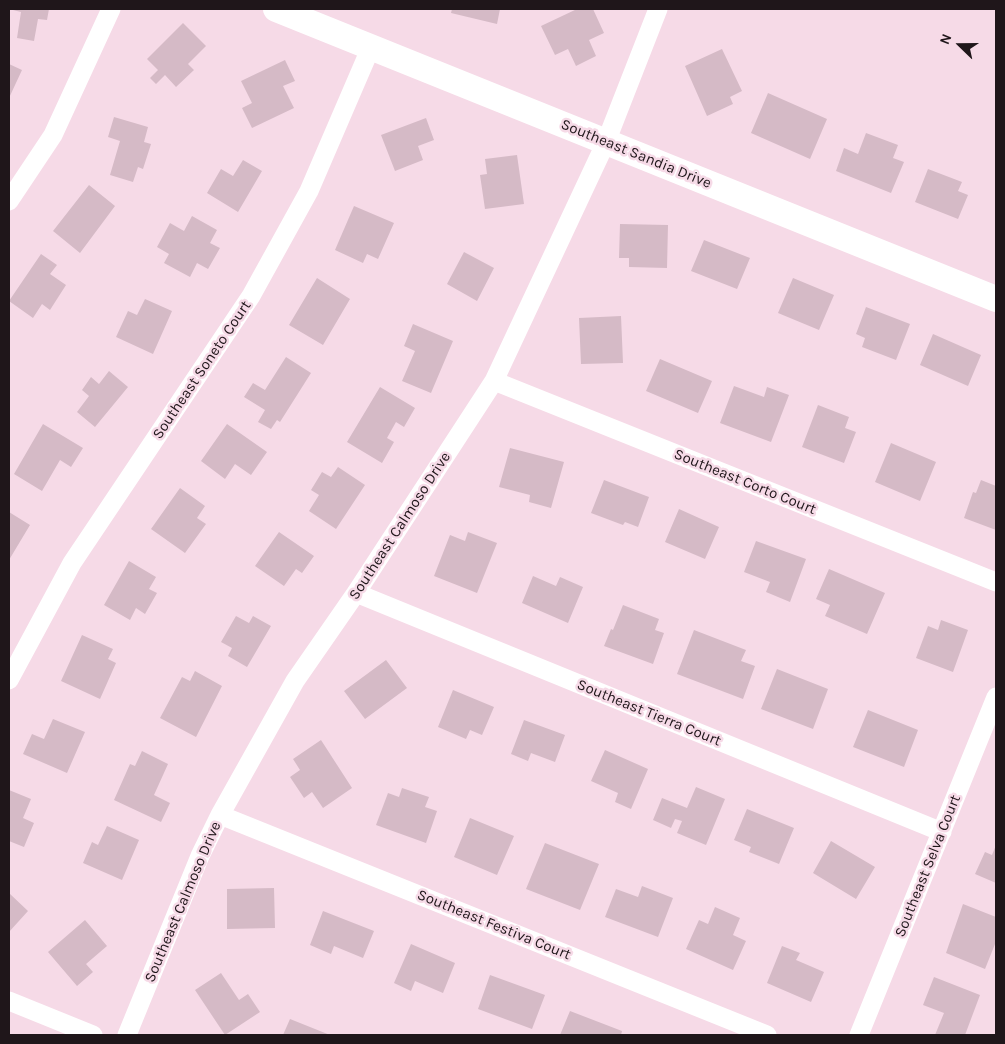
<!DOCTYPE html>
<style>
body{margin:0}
#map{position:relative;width:1005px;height:1044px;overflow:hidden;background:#f6dae7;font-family:Karla,sans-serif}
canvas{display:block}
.frame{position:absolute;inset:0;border:10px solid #1f161a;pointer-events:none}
.north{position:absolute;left:935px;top:20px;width:50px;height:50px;-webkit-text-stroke:4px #f6dae7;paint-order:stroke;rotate:292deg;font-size:14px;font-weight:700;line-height:20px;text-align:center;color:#1f161a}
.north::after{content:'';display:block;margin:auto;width:18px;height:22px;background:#1f161a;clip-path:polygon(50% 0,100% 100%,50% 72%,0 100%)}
</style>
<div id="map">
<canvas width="1005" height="1044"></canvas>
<div class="frame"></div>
<div class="north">N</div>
</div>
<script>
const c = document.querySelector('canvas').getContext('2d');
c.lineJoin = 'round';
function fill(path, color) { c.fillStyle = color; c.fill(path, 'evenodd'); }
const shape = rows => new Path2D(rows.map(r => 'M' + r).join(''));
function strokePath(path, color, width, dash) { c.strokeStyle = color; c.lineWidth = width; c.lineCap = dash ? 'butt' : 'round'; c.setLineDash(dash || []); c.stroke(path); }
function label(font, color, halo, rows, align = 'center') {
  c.font = font + ' Karla,sans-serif'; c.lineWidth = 5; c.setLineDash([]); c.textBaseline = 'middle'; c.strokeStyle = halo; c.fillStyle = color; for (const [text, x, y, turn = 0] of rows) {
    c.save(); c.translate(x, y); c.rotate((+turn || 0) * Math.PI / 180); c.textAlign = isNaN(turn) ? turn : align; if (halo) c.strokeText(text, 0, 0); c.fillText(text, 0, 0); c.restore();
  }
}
fill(shape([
 [9,9,49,9,47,20,38,19,34,41,17,38,21,12],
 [452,9,500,9,497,24,451,13],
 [577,9,593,9,604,33,589,40,596,56,576,66,568,49,555,55,541,26],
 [183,23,206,46,188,64,194,70,176,87,165,75,156,84,150,78,158,70,147,59],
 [722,49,742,91,730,97,733,104,707,116,685,66],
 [285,60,295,81,283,86,294,108,252,128,242,108,252,103,241,81],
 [9,64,22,70,9,98],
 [768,93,827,119,810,159,751,133],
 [114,117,148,127,144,142,151,144,143,169,138,167,133,182,110,175,120,141,108,137],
 [426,118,434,140,418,146,423,160,395,171,381,135],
 [866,133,898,145,893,158,904,162,891,193,836,171,844,148,858,154],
 [517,155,524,204,485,209,480,175,487,174,485,159],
 [243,160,262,171,238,212,207,193,221,169,233,176],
 [928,169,962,182,958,191,968,195,958,219,915,202],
 [89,185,115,206,80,253,53,231],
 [354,206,394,223,378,259,367,254,363,263,335,250],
 [192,216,217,230,210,243,220,248,208,269,197,263,190,277,164,263,169,254,157,247,170,223,184,231],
 [620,224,668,225,667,268,629,267,629,258,619,258],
 [704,240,750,258,737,289,691,271],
 [464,252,494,268,477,301,447,284],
 [41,254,57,265,50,274,66,285,50,310,42,304,33,318,9,301],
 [317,278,350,299,323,345,289,325],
 [793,278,834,295,819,330,778,313],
 [145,299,172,311,153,354,116,337,128,311,137,315],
 [866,307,910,324,896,360,862,347,865,338,856,334],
 [621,316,623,363,581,364,579,318],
 [413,324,453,341,431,393,402,381,415,351,404,346],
 [933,334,981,355,968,386,920,365],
 [286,357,311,373,280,422,277,420,271,429,258,422,265,410,244,397,253,383,265,390],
 [660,359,712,381,698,413,646,391],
 [109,371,128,387,95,427,77,412,89,396,82,390,91,377,99,384],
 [734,386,764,397,767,387,789,395,771,442,720,423],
 [380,387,415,408,404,427,396,422,387,438,394,442,382,463,347,442],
 [818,405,849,417,845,428,856,432,844,463,802,447],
 [43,424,83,448,71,467,60,460,42,491,14,474],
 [227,424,267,452,251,475,235,464,225,479,201,461],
 [891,443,936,462,920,501,875,482],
 [510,448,564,462,551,508,529,502,530,495,499,487],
 [338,467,365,485,336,529,309,511,319,495,311,490,322,472,331,477],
 [604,480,649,497,638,527,625,522,623,525,591,513],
 [981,480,996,486,996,530,964,518,973,492,976,493],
 [180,488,205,506,197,518,206,524,185,553,151,529],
 [679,509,719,527,705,559,665,542],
 [9,512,30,525,9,560],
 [279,532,314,556,302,573,296,569,284,586,255,566],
 [468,532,497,543,477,593,434,576,450,535,465,541],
 [756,541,806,559,790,602,766,592,770,582,744,572],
 [129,561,156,577,149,589,157,593,145,614,136,608,130,620,104,605],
 [829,569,885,593,867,634,825,616,830,605,816,599],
 [533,576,556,586,560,577,583,587,568,623,522,603],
 [623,605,659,619,655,630,664,633,653,664,604,646,611,629,613,630],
 [236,616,249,623,253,616,271,626,247,667,228,656,232,648,221,642],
 [941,620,968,630,953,672,916,658,928,626,938,630],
 [694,630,746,650,741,661,755,666,743,699,677,674],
 [82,635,113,649,108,659,116,663,100,699,61,681],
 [386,660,407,688,365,719,344,691],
 [777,669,828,689,813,729,761,709],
 [195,671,222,686,196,737,160,718,182,677,190,681],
 [453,690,494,707,482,735,470,730,466,739,438,727],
 [868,710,918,730,904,767,853,747],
 [53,719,85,732,67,773,23,754,32,734,44,739],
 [524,720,565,735,555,762,531,753,528,761,511,754],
 [321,740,352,788,323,808,312,792,304,798,290,777,300,770,293,759],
 [605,750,648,769,631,809,615,802,618,793,591,781],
 [142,751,168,764,154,795,170,803,161,822,114,800,130,764,135,766],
 [696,787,725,799,706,845,677,833,682,821,675,819,671,828,653,820,662,798,687,808],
 [402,788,429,797,425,807,437,811,426,843,376,825,388,793,399,797],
 [9,790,31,799,23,818,34,823,24,847,9,841],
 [747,809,794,828,779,864,749,852,751,847,734,840],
 [470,818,514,836,497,875,454,857],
 [107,826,139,840,122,880,83,863,92,842,98,845],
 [831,841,875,867,856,899,813,873],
 [545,843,599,864,580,910,526,889],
 [996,845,996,883,975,874,985,852,992,855],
 [642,886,673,898,658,937,605,917,616,889,638,897],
 [274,888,275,928,227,929,227,889],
 [9,893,28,911,9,932],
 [963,904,996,917,996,945,995,944,985,969,946,953],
 [715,907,740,918,733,935,746,941,733,970,686,949,699,920,708,924],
 [323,911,374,931,363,958,334,946,331,954,310,945],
 [85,920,107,946,86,964,93,972,77,986,48,952],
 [411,944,455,963,443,993,415,981,411,991,394,983],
 [782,946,800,953,796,960,824,972,811,1002,767,983],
 [221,973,239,1000,248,994,260,1012,225,1035,195,990],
 [490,975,545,995,532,1029,478,1009],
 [934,977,980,995,965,1035,935,1035,944,1013,923,1005],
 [570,1011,622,1031,621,1035,560,1035],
 [290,1019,330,1035,283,1035]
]), '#d5bac6');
strokePath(shape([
 [9,201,53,135,111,9],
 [494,381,996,582],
 [356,593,942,832],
 [9,680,72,563,251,296,309,191,371,47],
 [220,815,767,1035],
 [9,1001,93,1035],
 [127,1035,200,856,220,815,295,681,356,593,494,381,606,142,658,9],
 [859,1035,996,697]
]), '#fff', 19);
strokePath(shape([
 [276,9,996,299]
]), '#fff', 26);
label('15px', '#1f161a', '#f6dae7', [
 ["Southeast Sandia Drive",636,154,22],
 ["Southeast Soneto Court",202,370,-56],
 ["Southeast Corto Court",745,482,22],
 ["Southeast Calmoso Drive",400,526,-57],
 ["Southeast Tierra Court",649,713,22],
 ["Southeast Selva Court",928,866,-68],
 ["Southeast Calmoso Drive",183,902,-67],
 ["Southeast Festiva Court",494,925,22]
]);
</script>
